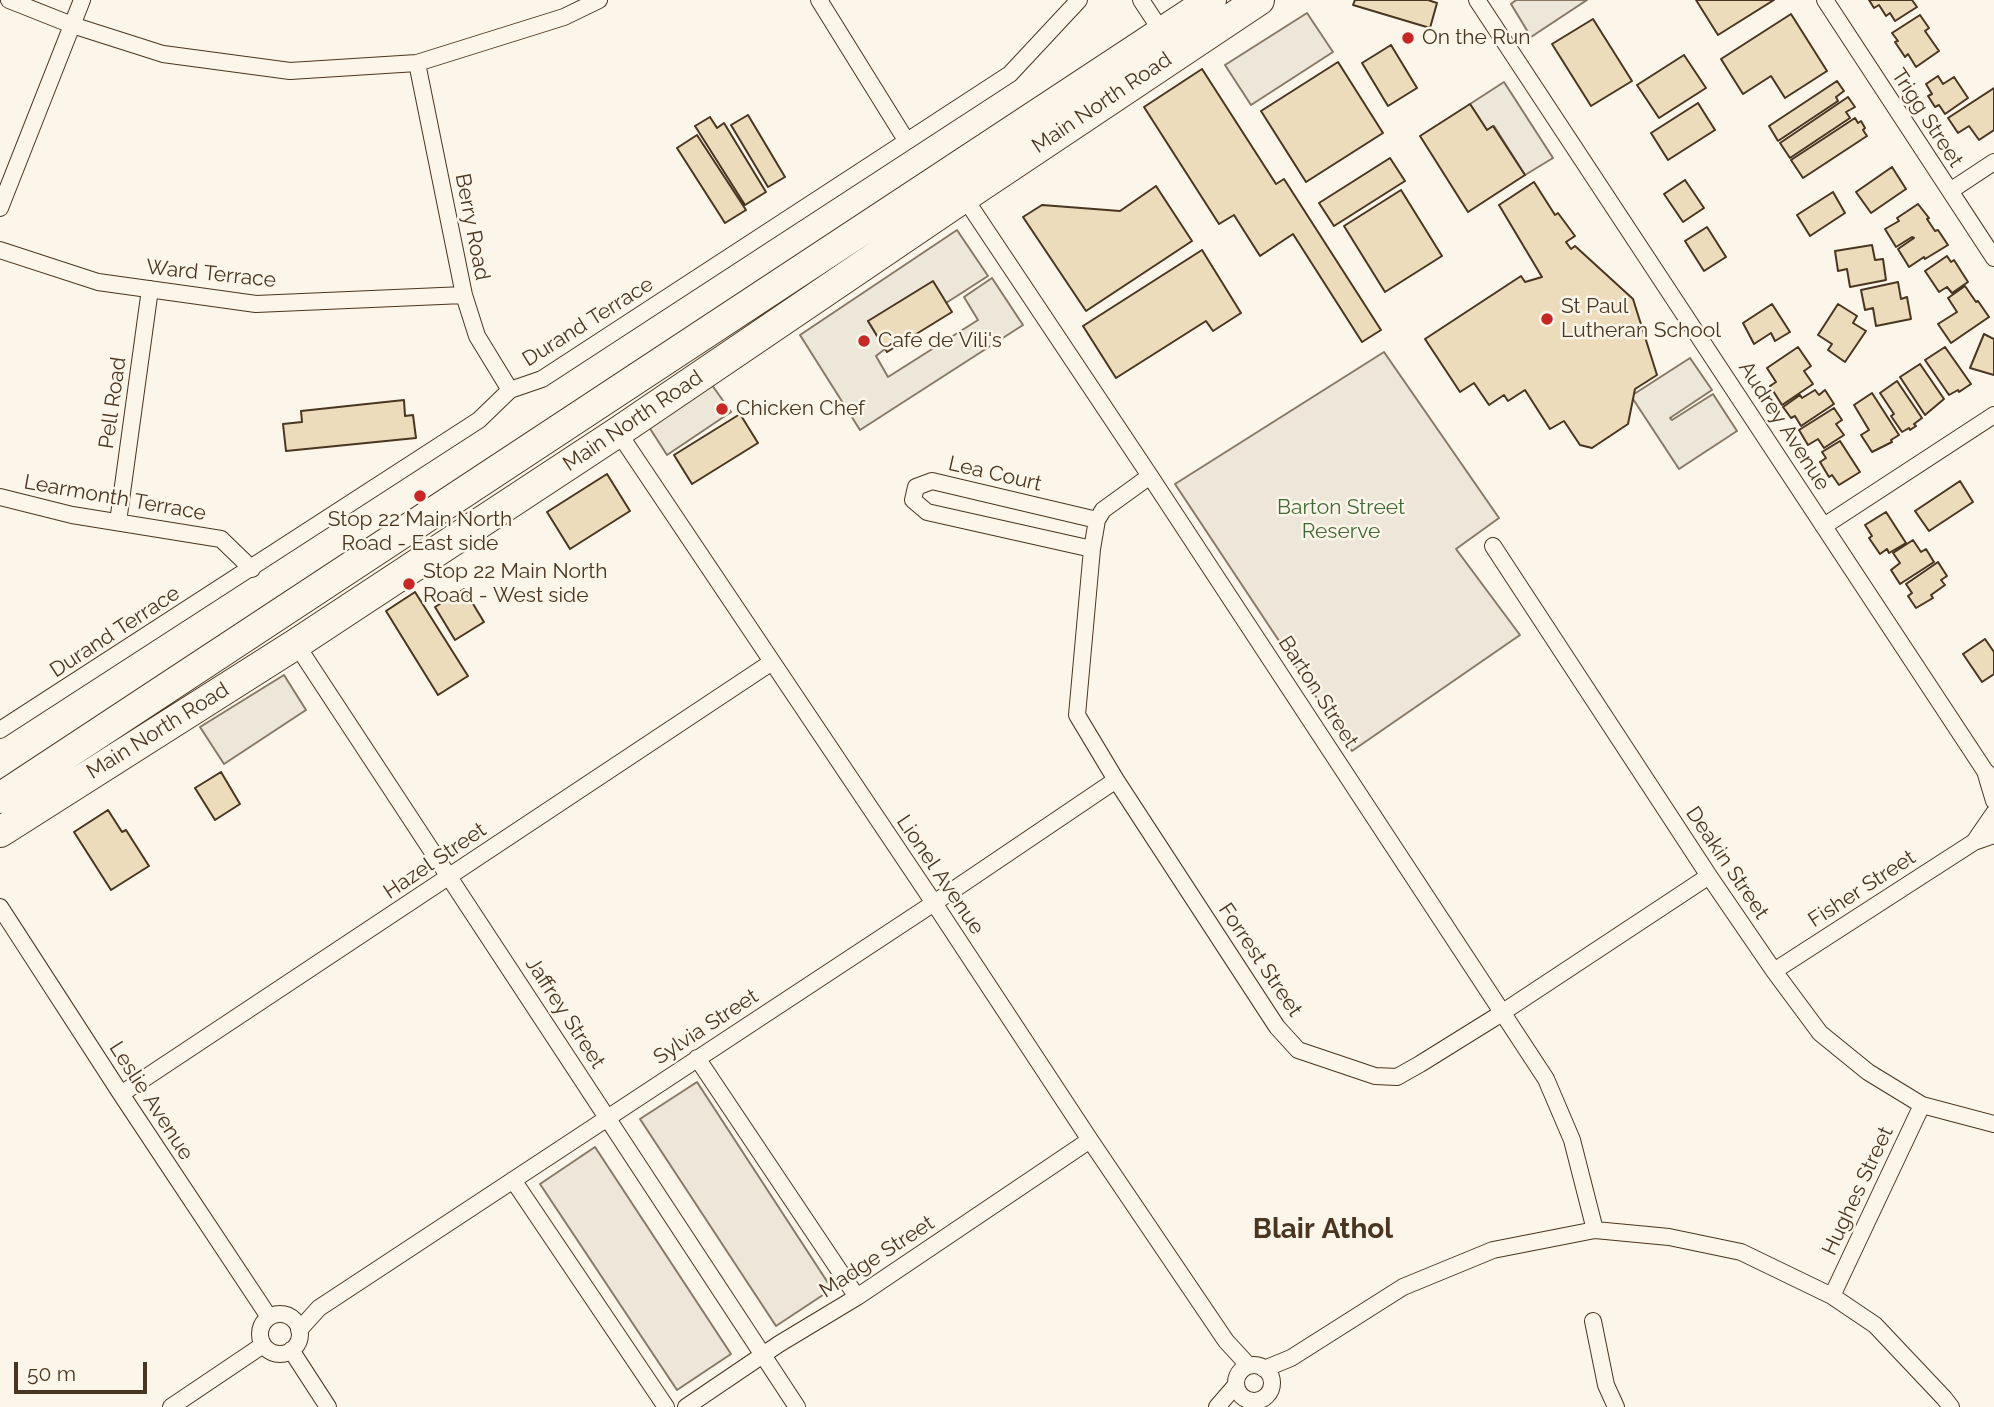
<!DOCTYPE html>
<style>
body{margin:0}
#map{position:relative;width:1994px;height:1407px;overflow:hidden;background:#fbf6e9;font-family:Raleway,sans-serif}
canvas{display:block}
.scale{position:absolute;left:14px;top:1362px;width:133px;height:32px;box-sizing:border-box;border:4px solid #4a3520;border-top:0;padding-left:9px;font-size:21px;line-height:24px;white-space:nowrap;color:#4a3520;-webkit-text-stroke:5px #fbf6e9;paint-order:stroke}
</style>
<div id="map">
<canvas width="1994" height="1407"></canvas>
<div class="scale">50 m</div>
</div>
<script>
const c = document.querySelector('canvas').getContext('2d');
c.lineJoin = 'round';
function fill(path, color) { c.fillStyle = color; c.fill(path, 'evenodd'); }
const shape = rows => new Path2D(rows.map(r => 'M' + r).join(''));
function strokePath(path, color, width, dash) { c.strokeStyle = color; c.lineWidth = width; c.lineCap = dash ? 'butt' : 'round'; c.setLineDash(dash || []); c.stroke(path); }
function label(font, color, halo, rows, align = 'center') {
  c.font = font + ' Raleway,sans-serif'; c.lineWidth = 5; c.setLineDash([]); c.textBaseline = 'middle'; c.strokeStyle = halo; c.fillStyle = color; for (const [text, x, y, turn = 0] of rows) {
    c.save(); c.translate(x, y); c.rotate((+turn || 0) * Math.PI / 180); c.textAlign = isNaN(turn) ? turn : align; if (halo) c.strokeText(text, 0, 0); c.fillText(text, 0, 0); c.restore();
  }
}
const green = shape([
 [1384,352,1499,518,1456,549,1520,635,1352,751,1175,484,1384,352],
 [697,1082,832,1289,776,1326,640,1119,697,1082],
 [595,1147,731,1354,677,1390,540,1184,595,1147]
]);
fill(green, '#ede6d9');
strokePath(green, '#887966', 2);
const parking = shape([
 [1516,0,1587,0,1531,37,1511,4,1516,0],
 [1307,13,1333,52,1251,105,1225,65,1307,13],
 [1504,82,1553,158,1525,175,1494,126,1487,130,1470,104,1504,82],
 [957,230,988,276,946,303,868,321,885,349,876,356,888,377,978,320,964,297,992,278,1023,325,860,430,800,335,957,230],
 [1690,358,1712,390,1670,418,1672,420,1713,394,1737,431,1679,469,1631,396,1690,358],
 [712,385,731,412,667,455,649,427,712,385],
 [284,675,306,710,224,764,200,727,284,675]
]);
fill(parking, '#ede7d9');
strokePath(parking, '#887966', 2);
const building = shape([
 [1355,0,1428,0,1437,3,1430,28,1353,5,1355,0],
 [1696,0,1774,0,1718,35,1696,0],
 [1869,0,1912,0,1917,7,1895,21,1890,13,1886,16,1879,5,1874,8,1869,0],
 [1791,14,1827,71,1785,98,1771,76,1743,94,1721,59,1791,14],
 [1920,15,1929,28,1925,31,1939,51,1916,67,1908,54,1905,57,1895,42,1898,41,1892,33,1920,15],
 [1593,19,1632,81,1591,106,1552,44,1593,19],
 [1391,45,1417,88,1388,106,1362,63,1391,45],
 [1684,55,1706,88,1659,118,1637,85,1684,55],
 [1338,62,1383,133,1306,182,1261,111,1338,62],
 [1202,69,1276,184,1284,179,1381,330,1362,342,1293,234,1260,256,1234,215,1219,224,1144,107,1202,69],
 [1938,76,1943,84,1954,77,1968,98,1945,114,1939,105,1935,107,1928,96,1932,94,1926,84,1938,76],
 [1837,81,1844,91,1836,97,1838,101,1778,141,1769,126,1837,81],
 [1994,88,1994,130,1979,140,1969,126,1958,133,1948,118,1994,88],
 [1848,97,1855,107,1846,112,1850,118,1790,158,1780,143,1848,97],
 [1698,103,1715,130,1668,160,1651,133,1698,103],
 [1470,104,1487,130,1493,126,1525,175,1468,212,1420,136,1470,104],
 [748,115,785,177,768,187,731,125,748,115],
 [710,117,717,128,724,123,766,192,745,205,695,126,710,117],
 [1855,118,1858,123,1861,121,1865,128,1863,130,1867,136,1803,178,1791,160,1855,118],
 [697,135,746,210,725,223,677,148,697,135],
 [1390,158,1405,181,1334,226,1319,203,1390,158],
 [1892,167,1906,189,1871,213,1856,192,1892,167],
 [1685,180,1704,208,1683,222,1664,194,1685,180],
 [1534,182,1555,215,1558,213,1575,236,1566,242,1571,249,1575,246,1633,299,1657,375,1635,389,1628,424,1592,448,1580,445,1564,421,1550,429,1525,390,1508,401,1504,395,1489,405,1474,383,1460,392,1425,339,1521,276,1525,282,1542,277,1499,205,1534,182],
 [1156,186,1192,241,1086,311,1023,217,1042,205,1120,211,1156,186],
 [1401,190,1442,256,1385,292,1344,226,1401,190],
 [1833,192,1845,213,1810,236,1797,215,1833,192],
 [1918,204,1929,218,1927,219,1935,231,1938,230,1948,245,1925,259,1924,257,1909,267,1898,249,1914,238,1912,237,1896,247,1885,229,1899,221,1897,218,1918,204],
 [1707,227,1726,257,1704,271,1685,241,1707,227],
 [1872,245,1875,260,1883,259,1886,280,1850,287,1847,269,1838,271,1835,251,1872,245],
 [1202,250,1241,313,1213,331,1206,321,1116,378,1083,326,1202,250],
 [1947,256,1951,262,1954,260,1968,282,1952,293,1947,287,1939,292,1925,271,1947,256],
 [933,281,952,312,887,352,868,321,933,281],
 [1898,282,1901,299,1907,297,1911,319,1876,326,1873,308,1865,310,1861,290,1898,282],
 [1965,286,1976,302,1978,301,1989,317,1951,343,1938,324,1957,312,1948,298,1965,286],
 [1772,304,1790,332,1775,341,1771,333,1754,344,1743,323,1772,304],
 [1838,304,1857,316,1853,323,1866,331,1845,362,1828,350,1832,344,1818,335,1838,304],
 [1984,334,1994,339,1994,375,1970,368,1984,334],
 [1798,347,1811,366,1804,371,1813,384,1782,405,1770,386,1776,382,1767,368,1798,347],
 [1945,347,1971,384,1959,392,1958,390,1949,395,1925,360,1945,347],
 [1920,364,1944,399,1925,415,1900,377,1920,364],
 [1897,381,1922,418,1914,424,1916,426,1910,430,1909,428,1902,432,1891,416,1894,414,1880,393,1897,381],
 [1815,390,1819,395,1825,390,1834,404,1801,426,1795,416,1791,418,1783,407,1800,395,1802,398,1815,390],
 [1872,393,1899,435,1891,440,1892,442,1872,452,1861,435,1869,430,1854,405,1872,393],
 [404,400,405,416,413,415,416,438,286,451,283,424,302,422,301,411,404,400],
 [1834,408,1842,420,1836,424,1844,435,1824,448,1818,439,1808,445,1799,430,1834,408],
 [740,414,758,443,692,484,674,455,740,414],
 [1840,441,1860,472,1839,485,1832,475,1829,477,1820,462,1826,458,1822,452,1840,441],
 [607,474,630,511,570,549,547,512,607,474],
 [1960,481,1973,502,1929,531,1915,511,1960,481],
 [1886,512,1906,543,1889,553,1887,549,1880,554,1869,538,1872,536,1865,525,1886,512],
 [1913,540,1921,552,1926,549,1934,562,1900,584,1891,570,1900,563,1893,553,1913,540],
 [1938,562,1947,576,1941,580,1945,585,1931,595,1933,598,1916,608,1908,596,1912,593,1906,584,1938,562],
 [464,589,484,622,455,640,435,607,464,589],
 [415,592,468,676,438,695,386,611,415,592],
 [1985,639,1994,652,1994,674,1982,682,1963,654,1985,639],
 [221,772,240,804,215,820,195,788,221,772],
 [108,810,122,832,126,830,149,866,111,890,74,832,108,810]
]);
fill(building, '#ecdcbc');
strokePath(building, '#4a3520', 2);
const street = shape([
 [9,0,72,25,163,54,290,71,417,63,564,17,599,0],
 [819,0,906,140],
 [1141,0,1162,32],
 [1477,0,1985,771,1994,779],
 [1825,0,1994,258],
 [417,63,464,295,477,336,510,390],
 [1950,191,1994,162],
 [964,197,1150,476,1546,1079,1572,1140,1595,1230],
 [0,208,82,0],
 [0,250,98,282,256,304,464,295],
 [618,432,934,903,1090,1140,1226,1341,1249,1366],
 [1150,476,1103,510,1097,520,1092,549,1077,715,1116,780,1277,1027,1298,1050,1375,1076,1397,1077,1420,1064,1494,1018,1709,876],
 [0,497,72,515,221,539,252,569],
 [118,522,150,289],
 [1824,526,1994,415],
 [1493,546,1709,876,1774,971,1820,1033,1868,1072,1922,1105,1994,1124],
 [1092,549,927,512,913,500,916,487,932,481,1097,520],
 [296,644,797,1407],
 [0,730,479,420,510,390,542,379,1010,74,1079,0],
 [1985,771,1994,801],
 [1974,842,1994,813],
 [0,907,121,1094,269,1317],
 [1774,971,1974,842,1994,835],
 [697,1058,857,1297],
 [121,1094,772,662],
 [513,1180,666,1407],
 [1832,1296,1922,1105],
 '260 1334a20 20 0 1 1 40 0a20 20 0 1 1-40 0Z',
 [1593,1321,1606,1385,1616,1407],
 [299,1330,319,1308,934,903,1116,780],
 [291,1350,328,1407],
 '1236 1383a18 18 0 1 1 36 0a18 18 0 1 1-36 0Z',
 [1264,1369,1291,1358,1403,1287,1493,1250,1595,1230,1669,1237,1741,1252,1832,1296,1875,1325,1944,1398,1951,1407],
 [171,1407,263,1345],
 [686,1407,779,1344,857,1297,1090,1140],
 [1217,1407,1236,1385]
]);
const highway = shape([
 [0,798,1211,0],
 [0,832,296,644,618,432,964,197,1259,0]
]);
strokePath(street, '#4a3520', 18);
strokePath(highway, '#4a3520', 32);
strokePath(street, '#fbf6e9', 16);
strokePath(highway, '#fbf6e9', 30);
for (const [x, y, r, color] of [
 [1408,38,7,"#c62828"],
 [1547,319,7,"#c62828"],
 [864,341,7,"#c62828"],
 [722,409,7,"#c62828"],
 [420,496,7,"#c62828"],
 [409,584,7,"#c62828"]
]) { const dot = new Path2D(); dot.arc(x, y, r, 0, 2 * Math.PI); c.fillStyle = color; c.fill(dot); strokePath(dot, '#fbf6e9', 2.5); }
label('21px', '#4a3520', '#fbf6e9', [
 ["On the Run",1422,38],
 ["St Paul",1561,307],
 ["Lutheran School",1561,331],
 ["Cafe de Vili's",878,341],
 ["Chicken Chef",736,409],
 ["Stop 22 Main North",420,520,"center"],
 ["Road - East side",420,544,"center"],
 ["Stop 22 Main North",423,572],
 ["Road - West side",423,596]
], 'left');
label('21px', '#4a3520', '#fbf6e9', [
 ["Main North Road",1102,103,-34],
 ["Trigg Street",1927,118,57],
 ["Berry Road",472,227,79],
 ["Ward Terrace",211,274,6],
 ["Durand Terrace",588,322,-32],
 ["Pell Road",113,403,-82],
 ["Main North Road",633,421,-34],
 ["Audrey Avenue",1784,426,57],
 ["Lea Court",995,474,13],
 ["Learmonth Terrace",115,498,10],
 ["Durand Terrace",115,632,-33],
 ["Barton Street",1318,692,57],
 ["Main North Road",158,731,-32],
 ["Hazel Street",435,861,-34],
 ["Deakin Street",1727,863,56],
 ["Lionel Avenue",940,875,56],
 ["Fisher Street",1862,889,-33],
 ["Forrest Street",1260,960,56],
 ["Jaffrey Street",565,1013,57],
 ["Sylvia Street",706,1027,-33],
 ["Leslie Avenue",151,1101,57],
 ["Hughes Street",1858,1191,-65],
 ["Madge Street",877,1257,-33]
]);
label('21px', '#436837', '#fbf6e9', [
 ["Barton Street",1341,508],
 ["Reserve",1341,532]
]);
label('bold 28px', '#4a3520', '#fbf6e9', [
 ["Blair Athol",1323,1230]
]);
</script>
